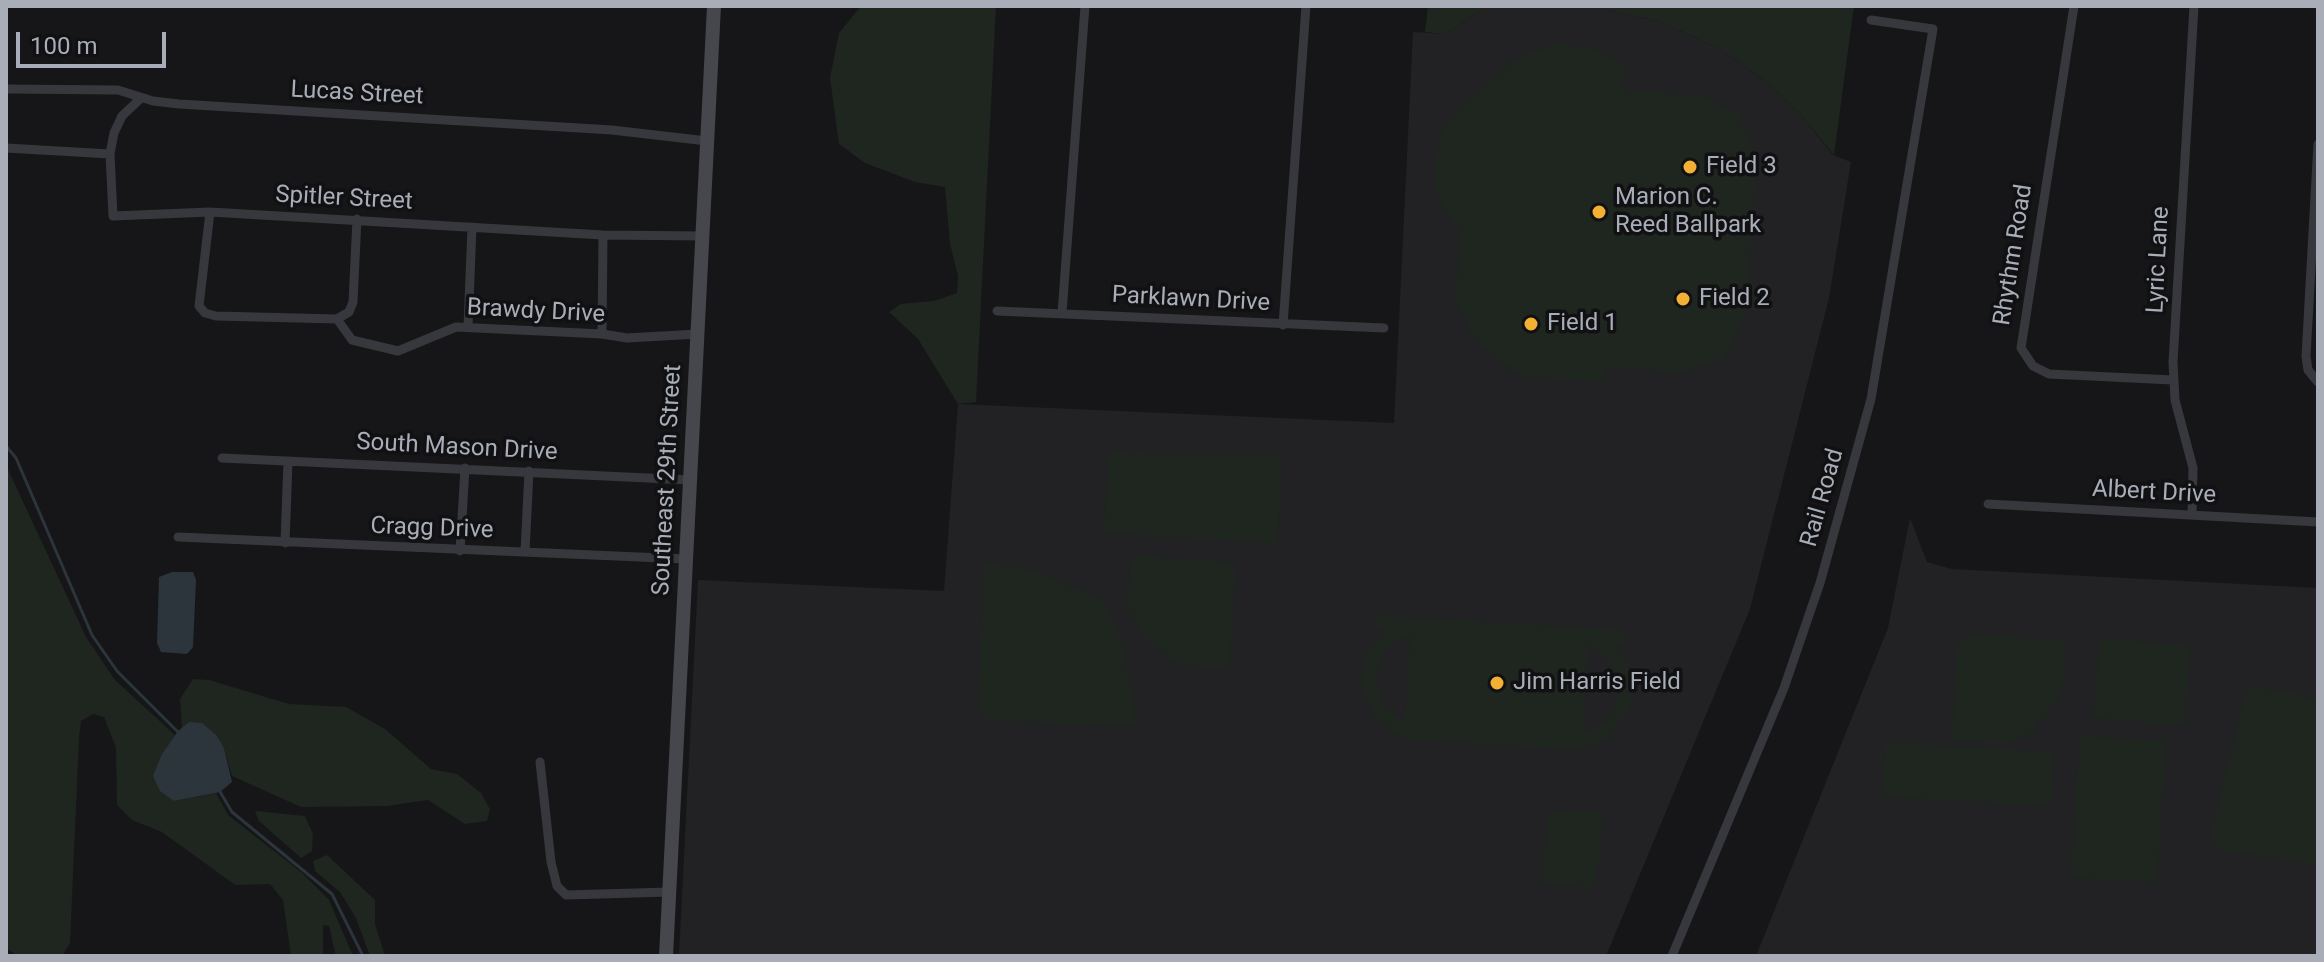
<!DOCTYPE html>
<style>
body{margin:0}
#map{position:relative;width:2324px;height:962px;overflow:hidden;background:#161618;font-family:Roboto,sans-serif}
canvas{display:block}
.frame{position:absolute;inset:0;border:8px solid #a8adb8;pointer-events:none}
.scale{position:absolute;left:16px;top:32px;width:150px;height:36px;box-sizing:border-box;border:4px solid #a8adb8;border-top:0;padding-left:10px;font-size:24px;line-height:28px;white-space:nowrap;color:#a8adb8;-webkit-text-stroke:6px #111113;paint-order:stroke}
</style>
<div id="map">
<canvas width="2324" height="962"></canvas>
<div class="frame"></div>
<div class="scale">100 m</div>
</div>
<script>
const c = document.querySelector('canvas').getContext('2d');
c.lineJoin = 'round';
function fill(path, color) { c.fillStyle = color; c.fill(path, 'evenodd'); }
const shape = rows => new Path2D(rows.map(r => 'M' + r).join(''));
function strokePath(path, color, width, dash) { c.strokeStyle = color; c.lineWidth = width; c.lineCap = dash ? 'butt' : 'round'; c.setLineDash(dash || []); c.stroke(path); }
function label(font, color, halo, rows, align = 'center') {
  c.font = font + ' Roboto,sans-serif'; c.lineWidth = 7; c.setLineDash([]); c.textBaseline = 'middle'; c.strokeStyle = halo; c.fillStyle = color; for (const [text, x, y, turn = 0] of rows) {
    c.save(); c.translate(x, y); c.rotate((+turn || 0) * Math.PI / 180); c.textAlign = isNaN(turn) ? turn : align; if (halo) c.strokeText(text, 0, 0); c.fillText(text, 0, 0); c.restore();
  }
}
fill(shape([
 [1488,6,1588,6,1659,21,1720,49,1767,82,1801,115,1833,155,1851,162,1829,298,1750,609,1606,956,679,956,698,580,944,591,958,404,1394,423,1413,32,1444,34],
 [1910,518,1927,562,1952,569,2318,588,2318,956,1756,956,1888,628]
]), '#222225');
fill(shape([
 [861,6,996,6,976,402,958,404,918,339,889,312,901,304,934,301,957,293,958,276,950,244,945,187,915,182,865,163,839,144,830,78,839,33],
 [1428,6,1488,6,1444,34,1425,32],
 [1588,6,1854,6,1834,155,1801,115,1767,82,1720,49,1659,21],
 [1555,44,1586,47,1615,59,1629,69,1619,82,1630,91,1700,95,1740,115,1755,157,1753,226,1746,317,1725,358,1684,372,1605,368,1603,381,1522,377,1481,346,1455,303,1460,233,1442,205,1436,188,1435,167,1441,136,1457,110,1517,58],
 [1109,453,1283,456,1277,543,1104,533],
 [6,465,86,637,115,680,175,735,162,754,174,801,216,793,228,815,301,872,329,900,353,956,336,956,329,926,323,925,323,956,291,956,283,900,270,884,235,885,162,832,132,820,117,805,116,748,104,717,93,714,81,721,79,738,70,943,62,956,18,956,6,948],
 [1131,555,1229,562,1236,569,1229,668,1178,665,1148,644,1127,609],
 [984,562,1038,572,1102,599,1122,642,1134,701,1135,726,989,721,978,711],
 [1377,615,1624,630,1623,644,1613,644,1627,663,1632,676,1631,704,1613,734,1602,742,1574,750,1409,739,1381,724,1363,693,1361,678,1367,652,1387,630,1377,628],
 [1410,634,1405,721,1404,722,1384,707,1375,678,1385,650],
 [1588,645,1610,661,1619,690,1614,710,1603,724,1583,734],
 [1968,634,2066,641,2062,695,2028,734,2007,744,1952,742,1957,644],
 [2100,638,2191,646,2184,726,2093,718],
 [193,679,209,680,289,704,346,707,385,729,431,769,457,774,481,793,490,809,487,821,465,824,428,800,387,806,301,807,232,776,224,748,189,722,182,728,180,699],
 [2247,686,2294,692,2318,701,2318,865,2220,850,2211,836],
 [2080,736,2166,741,2157,883,2071,878],
 [1886,742,2054,752,2051,806,1883,797],
 [255,811,305,816,313,834,312,851,301,858,259,821],
 [1549,811,1603,813,1600,862,1597,862,1594,888,1541,884],
 [327,855,375,900,375,924,385,956,370,956,356,918,340,892,315,871,313,861]
]), '#1e261f');
fill(shape([
 [172,572,193,572,196,580,193,647,187,654,161,652,157,643,159,577],
 [189,722,202,723,216,735,224,748,232,782,220,792,174,801,160,791,153,776,162,754,178,731]
]), '#2c353c');
strokePath(shape([
 [6,446,16,458,92,635,117,671,178,732],
 [219,790,232,812,332,894,363,956]
]), '#2c353c', 3);
strokePath(shape([
 [2074,6,2021,348,2033,366,2049,374,2173,380],
 [6,89,118,90,153,101,179,104,612,130,707,141],
 [141,98,122,116,114,133,110,154,113,216,210,212,603,235,703,236],
 [2318,144,2306,356,2308,370,2318,382],
 [6,148,110,154],
 [210,212,199,306,205,313,216,316,337,319,352,340,398,351,456,327,602,334,627,338,698,334],
 [997,311,1384,328],
 [1062,313,1085,6],
 [337,319,349,312,353,302,357,219],
 [1283,325,1306,6],
 [468,327,472,227],
 [602,334,603,235],
 [222,458,690,480],
 [1988,504,2318,522],
 [2192,515,2193,468,2175,400,2173,362,2194,6],
 [178,537,685,559],
 [285,543,288,461],
 [460,551,465,468],
 [525,552,529,471],
 [540,762,551,862,557,886,566,895,669,892],
 [1672,956,1784,688,1820,583,1871,399,1933,29,1871,20]
]), '#37383d', 9);
strokePath(shape([
 [666,956,714,6]
]), '#45474d', 14);
for (const [x, y, r, color] of [
 [1690,167,8,"#f2b134"],
 [1599,212,8,"#f2b134"],
 [1683,299,8,"#f2b134"],
 [1531,324,8,"#f2b134"],
 [1497,683,8,"#f2b134"]
]) { const dot = new Path2D(); dot.arc(x, y, r, 0, 2 * Math.PI); c.fillStyle = color; c.fill(dot); strokePath(dot, '#111113', 3); }
label('24px', '#a8adb8', '#111113', [
 ["Lucas Street",357,94,3],
 ["Spitler Street",344,199,3],
 ["Rhythm Road",2014,255,-81],
 ["Lyric Lane",2159,260,-87],
 ["Parklawn Drive",1191,300,3],
 ["Brawdy Drive",536,312,3],
 ["South Mason Drive",457,448,3],
 ["Southeast 29th Street",668,480,-87],
 ["Albert Drive",2154,493,3],
 ["Rail Road",1823,498,-74],
 ["Cragg Drive",432,529,2]
]);
label('24px', '#a8adb8', '#111113', [
 ["Field 3",1706,167],
 ["Marion C.",1615,198],
 ["Reed Ballpark",1615,226],
 ["Field 2",1699,299],
 ["Field 1",1547,324],
 ["Jim Harris Field",1513,683]
], 'left');
</script>
